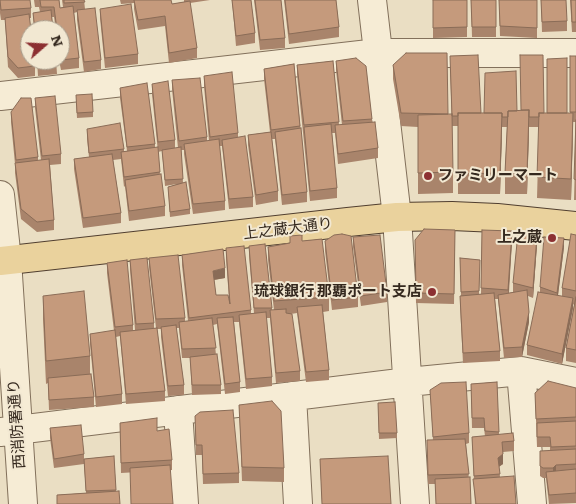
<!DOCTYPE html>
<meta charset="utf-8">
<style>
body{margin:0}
#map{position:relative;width:576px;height:504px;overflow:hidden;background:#eadec3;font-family:Literata,serif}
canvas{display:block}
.north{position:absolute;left:20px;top:20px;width:50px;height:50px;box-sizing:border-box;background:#f2e8d2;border:1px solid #a69b8a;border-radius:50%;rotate:71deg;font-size:14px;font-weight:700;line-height:20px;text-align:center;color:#34281e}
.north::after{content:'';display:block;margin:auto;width:18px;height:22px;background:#8c3032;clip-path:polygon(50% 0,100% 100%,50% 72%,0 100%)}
</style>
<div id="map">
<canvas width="576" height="504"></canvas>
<div class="north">N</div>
</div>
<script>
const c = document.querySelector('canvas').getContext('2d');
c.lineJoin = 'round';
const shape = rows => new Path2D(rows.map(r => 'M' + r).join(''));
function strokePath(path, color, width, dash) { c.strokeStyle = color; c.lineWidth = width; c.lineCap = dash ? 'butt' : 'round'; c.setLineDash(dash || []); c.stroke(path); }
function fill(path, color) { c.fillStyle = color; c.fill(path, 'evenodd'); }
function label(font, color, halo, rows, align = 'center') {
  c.font = font + ' Literata,"Noto Sans JP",serif'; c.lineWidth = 4; c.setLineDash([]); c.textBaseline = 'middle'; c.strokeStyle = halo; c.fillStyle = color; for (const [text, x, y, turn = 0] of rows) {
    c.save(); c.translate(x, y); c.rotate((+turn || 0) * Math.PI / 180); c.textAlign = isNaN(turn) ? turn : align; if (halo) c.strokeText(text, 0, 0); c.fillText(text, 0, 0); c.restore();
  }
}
const minor = shape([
 [372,0,397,217,415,504],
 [0,96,378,53,576,53],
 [0,195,7,260,23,504],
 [521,371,532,504],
 [292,396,298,504],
 [178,410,184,504],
 [0,432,408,382,521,371,576,382]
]);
const major = shape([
 [0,261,348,222,397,217,452,216,497,218,576,226]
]);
strokePath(minor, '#82705b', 30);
strokePath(major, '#503e2f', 30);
strokePath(minor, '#f6ecd5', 28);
strokePath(major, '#ead29d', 28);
fill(shape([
 [0,0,31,8,31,18,29,18,35,66,35,76,18,78,8,67,5,20,1,20,0,13],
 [34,0,59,0,60,8,63,7,62,0,84,0,85,9,101,60,101,69,84,72,77,20,77,12,74,13,79,58,79,68,61,70,59,60,60,30,56,30,54,17,52,17,53,30,34,30,33,13,40,12,39,7,35,7],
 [120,0,171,0,172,4,184,2,184,0,210,0,190,3,197,48,197,58,169,63,165,26,138,30,134,9,134,3,121,4],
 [232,0,251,0,255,33,255,43,236,46],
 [254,0,281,0,285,38,285,48,260,50],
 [284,0,336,0,339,27,339,37,289,44],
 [433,0,467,0,467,37,433,38],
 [471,0,496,0,496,37,472,37],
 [499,0,537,0,537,38,500,36],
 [541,0,567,21,567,31,542,32],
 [570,0,576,0,576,32,572,32],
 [100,9,138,54,138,64,105,68,100,18],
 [570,56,576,56,576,200,574,200,576,122,573,122,571,200,537,198,539,127,529,127,527,194,505,194,505,173,507,127,502,127,500,194,458,194,458,126,452,126,450,66,481,113,517,111,544,113,570,113],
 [37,60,56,60,57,74,38,76],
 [333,61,339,125,342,125,336,70,336,61,372,119,378,148,378,158,338,164,335,133,332,133,337,188,337,198,310,201,297,74,297,65],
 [294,64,307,192,307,202,282,205,275,139,272,139,278,191,278,201,256,205,248,145,248,135,270,132,264,79,264,69],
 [393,65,448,114,453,172,453,193,418,194,418,127,401,126,393,79],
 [204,76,238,133,238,137,253,197,253,207,229,209,222,146,219,146,225,201,225,210,193,214,184,154,184,150,181,150,183,183,190,209,190,214,170,217,168,187,177,184,165,186,162,151,158,152,152,94,152,84,175,140,175,148,178,148,172,89,172,80,207,137,207,141,209,141,204,86],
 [120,88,155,144,155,148,158,147,160,175,165,206,165,216,129,221,125,186,124,187,121,159,113,160,121,213,121,223,83,228,74,169,74,159,89,157,87,139,87,129,124,149,124,151,127,151,120,98],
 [35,98,61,154,61,164,50,165,54,220,54,230,37,232,21,219,15,173,15,164,11,122,11,112,38,157,38,161,41,160,35,108],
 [76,100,93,112,93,117,77,118],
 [455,230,454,304,416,303,415,240],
 [482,230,512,241,509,293,513,292,513,283,537,245,533,298,528,296,529,322,522,357,504,358,498,299,495,299,500,351,500,361,463,363,460,305,460,296,461,296,460,258,480,260,479,294,481,294],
 [576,235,576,363,566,361,566,348,574,305,573,304,573,308,562,364,527,355,527,345,540,292,540,287,564,247,558,296,562,296,562,288],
 [353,237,387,292,387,302,361,306,353,247],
 [302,241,329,297,329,311,323,312,329,370,329,380,306,382,297,313,291,314,300,371,300,381,276,383,270,318,266,318,272,377,272,386,246,389,239,322,234,322,240,382,240,392,225,394,217,324,213,325,216,355,221,385,221,394,192,395,190,358,182,358,179,328,176,328,184,385,184,395,168,396,161,337,161,329,157,329,165,391,165,401,126,404,120,336,116,337,122,394,122,404,96,407,90,344,90,334,114,331,107,273,107,263,133,325,133,330,135,330,130,270,130,260,154,323,154,328,156,328,149,267,149,258,185,318,185,322,188,321,182,265,182,255,225,278,214,280,216,295,229,299,226,258,226,248,251,310,251,313,254,313,249,256,249,246,272,308,272,310,274,310,268,260,268,247],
 [325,241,358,297,358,307,332,310,325,251],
 [43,296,90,356,90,374,94,397,94,407,49,410,48,383,46,384,43,319],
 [497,382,499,434,514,441,514,451,503,452,503,464,499,467,500,477,516,504,475,504,472,437,485,436,484,428,472,428,471,384],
 [576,388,576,503,549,504,546,478,543,478,540,476,540,451,550,451,550,447,537,447,535,393],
 [430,390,469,433,469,443,466,444,471,504,436,504,435,484,428,484,427,450,433,440],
 [378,403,397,433,397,438,379,439],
 [239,405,284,468,284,482,242,481],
 [195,416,239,473,239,483,203,484,202,455,196,455],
 [120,423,157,431,172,460,172,470,121,473],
 [50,428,84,454,84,459,114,456,116,491,120,504,57,504,57,495,86,493,84,464,54,468,50,438],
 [320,459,391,504,322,504]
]), '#a9846b');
fill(shape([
 [529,110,529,131,527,194,527,174],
 [502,113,502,133,500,194,500,173],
 [573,113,573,133,571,200,571,179],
 [512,231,512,241,508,300,508,290],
 [537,235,537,245,533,298,533,288],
 [564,238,564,247,557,302,557,293],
 [225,268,225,278,213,280,213,271],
 [573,298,573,308,562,364,562,354],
 [529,312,529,322,522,357,522,347],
 [503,454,503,464,498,467,498,458],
 [556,465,556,475,553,478,553,468]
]), '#8a6c57');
const building = shape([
 [0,0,30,0,31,8,1,10,0,0],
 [40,0,59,0,60,8,73,6,79,58,61,60,60,30,57,30,54,7,41,7,40,0],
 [64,0,84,0,85,2,64,3,64,0],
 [134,0,171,0,172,4,190,1,197,48,169,53,165,16,138,20,134,0],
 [232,0,251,0,255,33,236,36,232,0],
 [255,0,281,0,285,38,260,40,255,0],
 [285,0,336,0,339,27,289,34,285,0],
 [433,0,467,0,467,27,433,28,433,0],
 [471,0,496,0,496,27,472,27,471,0],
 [499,0,537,0,537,28,500,26,499,0],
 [541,0,566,0,567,21,542,22,541,0],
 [571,0,576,0,576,22,572,22,571,0],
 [131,4,138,54,105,58,100,9,131,4],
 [95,8,101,60,84,62,77,10,95,8],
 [51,10,53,30,35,30,33,13,51,10],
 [29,14,31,30,30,30,30,60,34,60,35,66,18,68,8,57,5,18,29,14],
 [406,53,447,53,448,114,401,113,393,65,406,53],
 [478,55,481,113,458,113,458,116,452,116,450,56,478,55],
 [520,55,543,55,544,113,539,113,539,117,529,117,529,110,521,110,520,55],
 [570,56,576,56,576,112,570,112,570,56],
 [356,58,366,66,372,119,343,121,336,61,356,58],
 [567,58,567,113,547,113,547,59,567,58],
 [37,60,56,60,57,64,38,66,37,60],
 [333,61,339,122,304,125,297,65,333,61],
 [294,64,300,126,271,130,264,69,294,64],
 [516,71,517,111,508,111,508,117,502,117,502,113,484,113,485,73,516,71],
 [232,72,238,133,210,137,204,76,232,72],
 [200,78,207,137,179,141,172,80,200,78],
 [168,81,175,140,158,142,152,84,168,81],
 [147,83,155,144,127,147,120,88,147,83],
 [92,94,93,112,77,113,76,95,92,94],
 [55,96,61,154,42,156,35,98,55,96],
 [21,98,31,98,38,157,16,160,11,112,21,98],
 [529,110,527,174,505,173,508,111,529,110],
 [458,113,502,113,500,173,458,174,458,113],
 [539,113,573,113,571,179,537,177,539,113],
 [452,114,453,172,418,173,418,115,452,114],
 [576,120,576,180,574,179,576,120],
 [375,122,378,148,338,154,335,125,375,122],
 [120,123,124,149,89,153,87,129,120,123],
 [331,124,337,188,310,191,304,127,331,124],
 [301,128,307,192,282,195,275,132,301,128],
 [271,132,278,191,256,195,248,135,271,132],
 [245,136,253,197,229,199,222,140,245,136],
 [219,139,225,201,193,204,184,144,219,139],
 [158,147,160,172,124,177,121,152,158,147],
 [181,147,183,179,165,180,162,150,181,147],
 [112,154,121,213,83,218,74,159,112,154],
 [49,159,54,220,37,222,21,209,15,163,49,159],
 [161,174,165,206,129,211,125,180,161,174],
 [186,182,190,209,170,212,168,187,186,182],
 [424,229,455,230,454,294,416,293,415,240,424,229],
 [482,230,512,231,508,290,481,288,482,230],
 [518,233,537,235,533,288,513,283,518,233],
 [342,234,351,236,358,297,332,300,325,241,334,235,342,234],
 [571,234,576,235,576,291,562,288,571,234],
 [302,235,302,241,322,239,329,297,274,301,268,247,290,243,290,236,302,235],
 [380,235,387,292,361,296,353,237,380,235],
 [544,237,564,238,557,293,540,287,544,237],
 [265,244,272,308,254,308,249,246,265,244],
 [244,246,251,310,189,318,182,255,223,249,225,268,213,271,216,295,228,295,230,304,226,248,244,246],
 [178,255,185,318,156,319,149,258,178,255],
 [147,258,154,323,136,324,130,260,147,258],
 [460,258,480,260,479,291,461,292,460,258],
 [127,260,133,325,115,327,107,263,127,260],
 [527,290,529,312,522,347,504,348,498,295,527,290],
 [84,291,90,356,46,361,43,296,84,291],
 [538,292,573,298,562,354,527,345,538,292],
 [494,293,500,351,463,353,460,296,494,293],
 [576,297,576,350,566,348,576,297],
 [322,305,329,370,306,372,297,307,322,305],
 [286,309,286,313,292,314,300,371,276,373,270,310,286,309],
 [266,312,272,377,246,379,239,315,266,312],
 [233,317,240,382,225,384,217,318,233,317],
 [212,318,216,348,182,349,179,322,212,318],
 [176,325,184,385,168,386,161,327,176,325],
 [157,328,165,391,126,394,120,332,157,328],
 [115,330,122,394,96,397,90,334,115,330],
 [217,354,221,385,192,385,190,357,217,354],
 [91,374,94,397,49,400,48,378,91,374],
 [548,381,576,388,576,417,536,419,535,393,548,381],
 [466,382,469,433,433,437,430,390,441,383,466,382],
 [497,382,499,432,485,431,484,418,472,418,471,384,497,382],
 [272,401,281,411,284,468,242,467,239,405,272,401],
 [395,402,397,433,379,433,378,403,395,402],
 [233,410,239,473,203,474,202,445,196,445,195,416,200,412,233,410],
 [157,418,157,431,169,429,172,460,121,463,120,423,157,418],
 [576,421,576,446,551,447,550,437,537,437,537,423,576,421],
 [81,425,84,454,54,459,50,428,81,425],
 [513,433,514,441,502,442,503,454,498,458,500,474,474,476,472,437,513,433],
 [465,439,469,474,428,475,427,440,465,439],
 [576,449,576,464,556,465,553,468,543,468,540,466,540,451,576,449],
 [114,456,116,490,86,491,84,459,114,456],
 [388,456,391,504,322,504,320,459,388,456],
 [170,465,173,504,131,504,130,468,170,465],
 [576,469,576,493,549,495,546,472,576,469],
 [514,476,516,504,476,504,473,479,514,476],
 [470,477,471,504,436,504,435,479,470,477],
 [119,491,120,504,57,504,57,495,119,491]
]);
fill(building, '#c59a7c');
strokePath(building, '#8a6c57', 1);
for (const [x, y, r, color] of [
 [428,176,5,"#8c3032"],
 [552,238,5,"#8c3032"],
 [432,292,5,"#8c3032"]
]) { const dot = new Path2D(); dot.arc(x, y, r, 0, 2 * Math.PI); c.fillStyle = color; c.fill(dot); strokePath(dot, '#f2e8d2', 2); }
label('bold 15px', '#34281e', '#f2e8d2', [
 ["ファミリーマート",438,176,"left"],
 ["上之蔵",542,238],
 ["琉球銀行 那覇ポート支店",422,292]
], 'right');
label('15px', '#34281e', '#f2e8d2', [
 ["上之蔵大通り",288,229,-7],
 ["西消防署通り",17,424,-94]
]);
</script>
